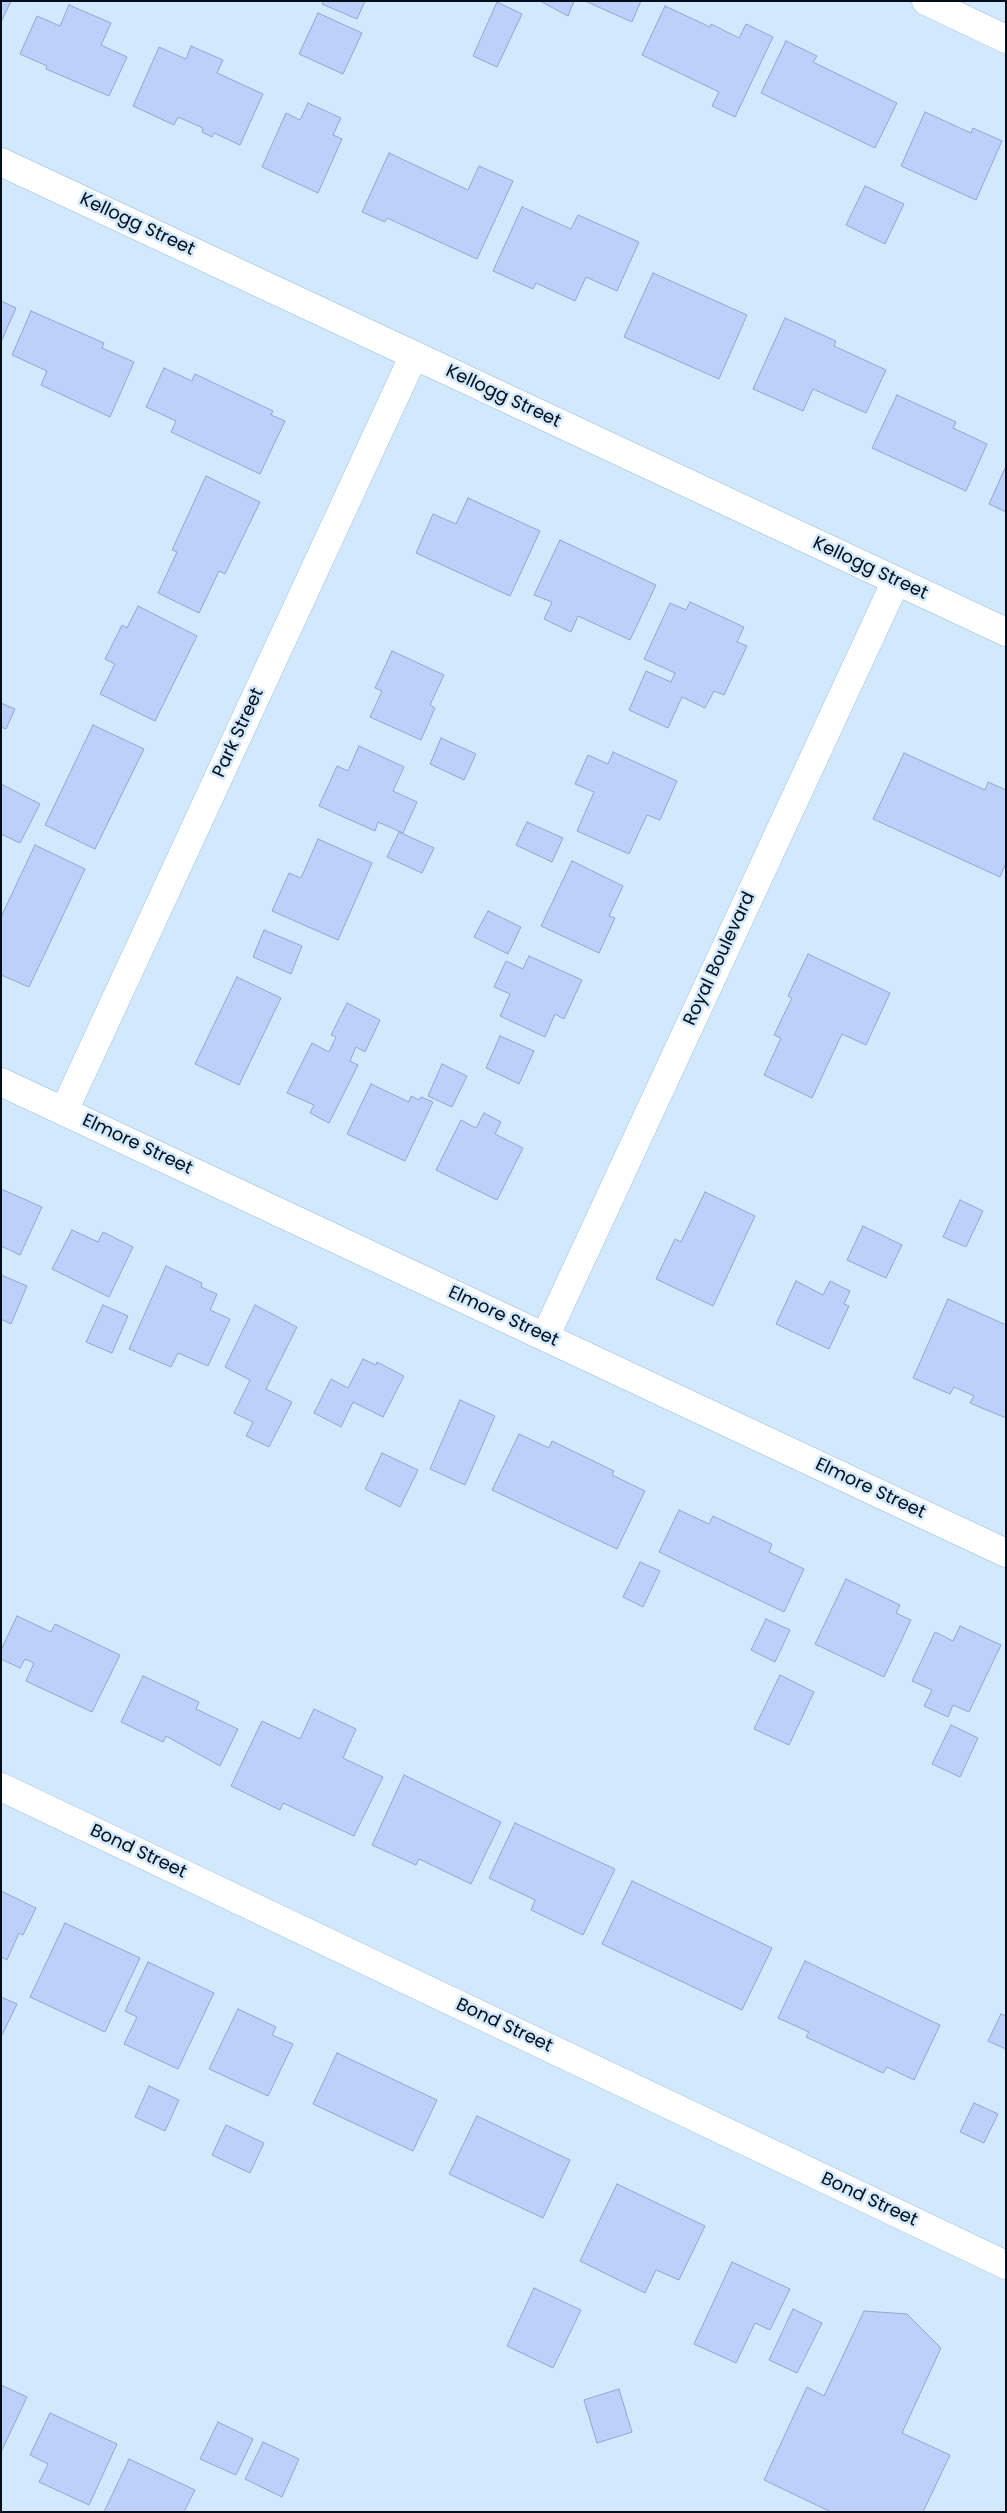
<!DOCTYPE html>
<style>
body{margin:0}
#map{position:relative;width:1007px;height:2513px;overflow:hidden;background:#d1e8fd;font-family:Poppins,sans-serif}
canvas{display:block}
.frame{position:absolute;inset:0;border:2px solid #030e1a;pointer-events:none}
</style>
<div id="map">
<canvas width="1007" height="2513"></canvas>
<div class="frame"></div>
</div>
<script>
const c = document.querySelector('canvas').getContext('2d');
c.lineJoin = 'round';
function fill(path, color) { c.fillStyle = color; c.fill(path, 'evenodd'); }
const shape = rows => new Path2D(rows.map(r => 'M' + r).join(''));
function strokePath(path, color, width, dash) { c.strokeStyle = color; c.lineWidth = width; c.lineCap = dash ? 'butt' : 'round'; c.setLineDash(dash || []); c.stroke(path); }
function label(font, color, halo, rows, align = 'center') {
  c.font = font + ' Poppins,sans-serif'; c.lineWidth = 5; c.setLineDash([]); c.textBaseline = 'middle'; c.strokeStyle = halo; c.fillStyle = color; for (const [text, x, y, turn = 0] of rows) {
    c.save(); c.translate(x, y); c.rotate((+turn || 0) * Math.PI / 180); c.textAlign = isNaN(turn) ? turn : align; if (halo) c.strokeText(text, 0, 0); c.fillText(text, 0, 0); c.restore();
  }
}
const building = shape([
 [1,1,11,1,1,22,1,1],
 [324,1,365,1,357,19,322,4,324,1],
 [540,1,574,1,568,16,540,1],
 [585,1,641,1,632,22,585,1],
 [497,2,522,14,497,67,473,56,497,2],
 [69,5,111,23,101,45,127,57,109,96,46,69,47,66,20,54,37,16,60,26,69,5],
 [665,6,710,27,711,24,739,38,746,24,773,37,735,117,712,106,719,92,642,55,665,6],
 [318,13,362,33,343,74,299,54,318,13],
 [786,41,817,56,813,62,897,103,875,148,761,93,786,41],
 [191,46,223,60,217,73,263,94,240,145,214,133,212,137,202,132,203,128,178,117,174,125,133,106,159,47,186,59,191,46],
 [308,103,341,118,333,135,342,139,318,193,262,167,286,113,300,120,308,103],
 [925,112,971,133,973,128,1002,141,976,200,901,166,925,112],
 [389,153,468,190,479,166,513,181,477,259,387,218,385,222,362,212,389,153],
 [865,186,904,204,885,244,846,225,865,186],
 [522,207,571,229,578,215,639,242,617,291,586,277,575,301,536,283,533,289,493,271,522,207],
 [653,273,747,315,719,379,624,337,653,273],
 [1,301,16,308,1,342,1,301],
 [31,311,104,343,102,348,134,362,110,417,41,385,47,371,12,355,31,311],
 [785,318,836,341,834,346,886,370,866,413,813,389,803,411,753,389,785,318],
 [164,368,192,381,195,374,273,411,271,415,285,421,260,474,171,432,176,421,146,407,164,368],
 [897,395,956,422,953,428,987,444,966,491,872,448,897,395],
 [1006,466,1006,512,989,504,1006,466],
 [206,476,260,502,225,574,219,571,199,613,158,593,177,552,172,550,206,476],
 [468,498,540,531,510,596,416,553,433,514,456,524,468,498],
 [560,540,656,585,630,640,578,616,571,632,544,619,552,602,534,595,560,540],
 [690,602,744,627,737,642,747,646,724,695,714,691,705,708,682,697,668,728,629,710,646,671,671,682,675,673,644,659,670,603,686,610,690,602],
 [138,606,197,636,155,721,100,694,115,664,105,659,122,625,127,628,138,606],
 [392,651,444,675,430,705,435,708,421,740,370,717,382,691,375,688,392,651],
 [1,703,15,709,6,729,1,727,1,703],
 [93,725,144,749,95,849,45,825,93,725],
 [441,738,476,754,464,780,430,764,441,738],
 [359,746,404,767,393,791,417,802,403,833,378,822,375,831,319,806,337,766,348,771,359,746],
 [613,752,677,781,660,820,647,815,629,854,577,831,594,792,575,784,588,755,608,764,613,752],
 [904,753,985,790,988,782,1006,790,1006,863,1000,877,873,819,904,753],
 [1,784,40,804,20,843,1,834,1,784],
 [527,822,563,838,552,862,516,845,527,822],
 [399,832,434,848,422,873,387,857,399,832],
 [318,839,372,863,338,940,272,911,289,873,301,878,318,839],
 [35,845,85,869,29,987,1,975,1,917,35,845],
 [572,861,623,886,609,916,615,918,599,953,541,926,572,861],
 [488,911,521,927,508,954,474,937,488,911],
 [264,930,302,946,291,974,253,957,264,930],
 [808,954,890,993,866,1045,842,1034,812,1098,764,1075,781,1038,774,1035,792,998,788,996,808,954],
 [529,956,582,980,564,1019,555,1014,545,1037,500,1016,510,994,494,987,506,961,523,969,529,956],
 [237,977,281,998,239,1085,195,1064,237,977],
 [347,1003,380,1020,365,1052,356,1047,350,1061,358,1065,329,1123,310,1113,314,1105,287,1093,312,1043,329,1052,336,1037,331,1035,347,1003],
 [500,1036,534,1051,519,1084,486,1068,500,1036],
 [442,1064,467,1076,452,1107,428,1096,442,1064],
 [371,1084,409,1102,411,1096,419,1100,421,1097,433,1102,405,1161,347,1134,371,1084],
 [484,1113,501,1122,495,1134,523,1148,497,1200,436,1170,461,1120,476,1128,484,1113],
 [1,1189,42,1207,20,1255,1,1246,1,1189],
 [705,1192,755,1216,713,1306,656,1279,675,1239,681,1242,705,1192],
 [960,1200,983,1211,966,1247,943,1237,960,1200],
 [863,1226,902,1245,886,1278,847,1260,863,1226],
 [72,1230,98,1242,103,1232,133,1247,109,1297,52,1269,72,1230],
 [166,1266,202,1283,201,1287,217,1294,210,1310,230,1319,208,1366,178,1353,171,1367,129,1349,166,1266],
 [1,1275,27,1286,11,1324,1,1319,1,1275],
 [796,1281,823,1295,830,1281,850,1291,844,1304,849,1306,829,1349,776,1324,796,1281],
 [948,1299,1006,1325,1006,1418,970,1403,974,1396,954,1387,950,1394,913,1378,948,1299],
 [103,1305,128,1316,112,1353,86,1342,103,1305],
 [255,1305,297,1327,266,1389,292,1402,269,1447,246,1436,253,1422,234,1413,250,1380,225,1367,255,1305],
 [363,1359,376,1365,377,1362,404,1376,383,1417,353,1402,341,1427,314,1413,331,1379,348,1388,363,1359],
 [460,1400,495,1416,465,1485,430,1469,460,1400],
 [519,1434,549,1448,552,1441,614,1471,612,1475,645,1491,617,1549,492,1490,519,1434],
 [382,1453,418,1470,400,1507,365,1489,382,1453],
 [679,1510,709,1524,713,1516,772,1544,769,1552,804,1569,784,1612,659,1552,679,1510],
 [640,1562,660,1571,643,1607,623,1597,640,1562],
 [846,1579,900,1605,896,1613,911,1620,884,1677,815,1644,846,1579],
 [17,1616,51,1632,55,1624,120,1655,92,1712,26,1681,34,1663,25,1659,20,1668,1,1659,1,1650,17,1616],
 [766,1619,790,1630,775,1662,751,1650,766,1619],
 [960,1626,1001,1645,969,1712,953,1705,948,1717,924,1706,932,1690,912,1681,935,1632,953,1641,960,1626],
 [780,1675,814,1692,789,1745,754,1729,780,1675],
 [143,1676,199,1702,196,1709,238,1729,220,1766,166,1736,163,1742,121,1722,143,1676],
 [314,1709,356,1729,343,1758,383,1777,354,1836,283,1803,280,1810,231,1786,262,1721,300,1739,314,1709],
 [951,1725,978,1738,960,1777,932,1764,951,1725],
 [404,1775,501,1822,471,1884,419,1859,416,1865,372,1845,404,1775],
 [515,1823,615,1869,583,1935,531,1910,535,1900,489,1878,515,1823],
 [632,1881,772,1948,742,2010,602,1944,632,1881],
 [1,1891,36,1908,23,1935,19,1933,7,1960,1,1957,1,1891],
 [65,1923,140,1958,105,2032,30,1997,65,1923],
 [805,1961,940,2025,914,2080,887,2067,883,2073,806,2037,809,2032,778,2018,805,1961],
 [148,1962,214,1993,178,2069,124,2044,137,2017,125,2011,148,1962],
 [1,1997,17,2004,1,2037,1,1997],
 [238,2009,276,2027,272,2035,293,2044,268,2096,209,2069,238,2009],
 [1001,2014,1006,2016,1006,2049,988,2041,1001,2014],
 [337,2053,437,2100,413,2151,313,2104,337,2053],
 [149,2086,179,2100,165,2131,135,2117,149,2086],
 [974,2103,998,2114,984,2143,960,2132,974,2103],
 [477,2116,570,2160,543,2218,449,2174,477,2116],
 [226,2125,264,2143,250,2173,212,2155,226,2125],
 [617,2184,705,2226,679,2280,656,2270,645,2293,580,2261,617,2184],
 [732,2262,790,2289,770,2330,755,2323,736,2363,694,2344,732,2262],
 [534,2288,581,2310,553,2368,507,2346,534,2288],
 [793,2309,822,2323,797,2373,769,2360,793,2309],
 [864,2311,907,2314,941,2348,902,2433,950,2455,923,2512,831,2512,764,2480,807,2387,824,2396,864,2311],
 [1,2385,27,2397,1,2452,1,2385],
 [619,2389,632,2432,597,2443,584,2400,619,2389],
 [50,2413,117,2444,89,2505,39,2482,48,2464,30,2455,50,2413],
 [218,2422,253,2439,236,2475,200,2459,218,2422],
 [263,2442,299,2459,282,2497,245,2479,263,2442],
 [129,2459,195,2490,184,2512,104,2512,129,2459]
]);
fill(building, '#bdcffb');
strokePath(building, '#93a5ce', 1);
const street = shape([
 [926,1,1006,39],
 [1,162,1006,632],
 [1,1082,1006,1553],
 [64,1111,414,355],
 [545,1337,896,581],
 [1,1787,1006,2265]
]);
strokePath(street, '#93b8da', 29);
strokePath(street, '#fff', 28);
label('18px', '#030e1a', '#d1e8fd', [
 ["Kellogg Street",137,225,25],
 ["Kellogg Street",503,397,25],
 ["Kellogg Street",870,569,25],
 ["Park Street",239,733,-65],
 ["Royal Boulevard",720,959,-65],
 ["Elmore Street",137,1145,25],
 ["Elmore Street",503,1317,25],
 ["Elmore Street",870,1489,25],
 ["Bond Street",138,1852,25],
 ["Bond Street",504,2026,25],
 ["Bond Street",869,2200,25]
]);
</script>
